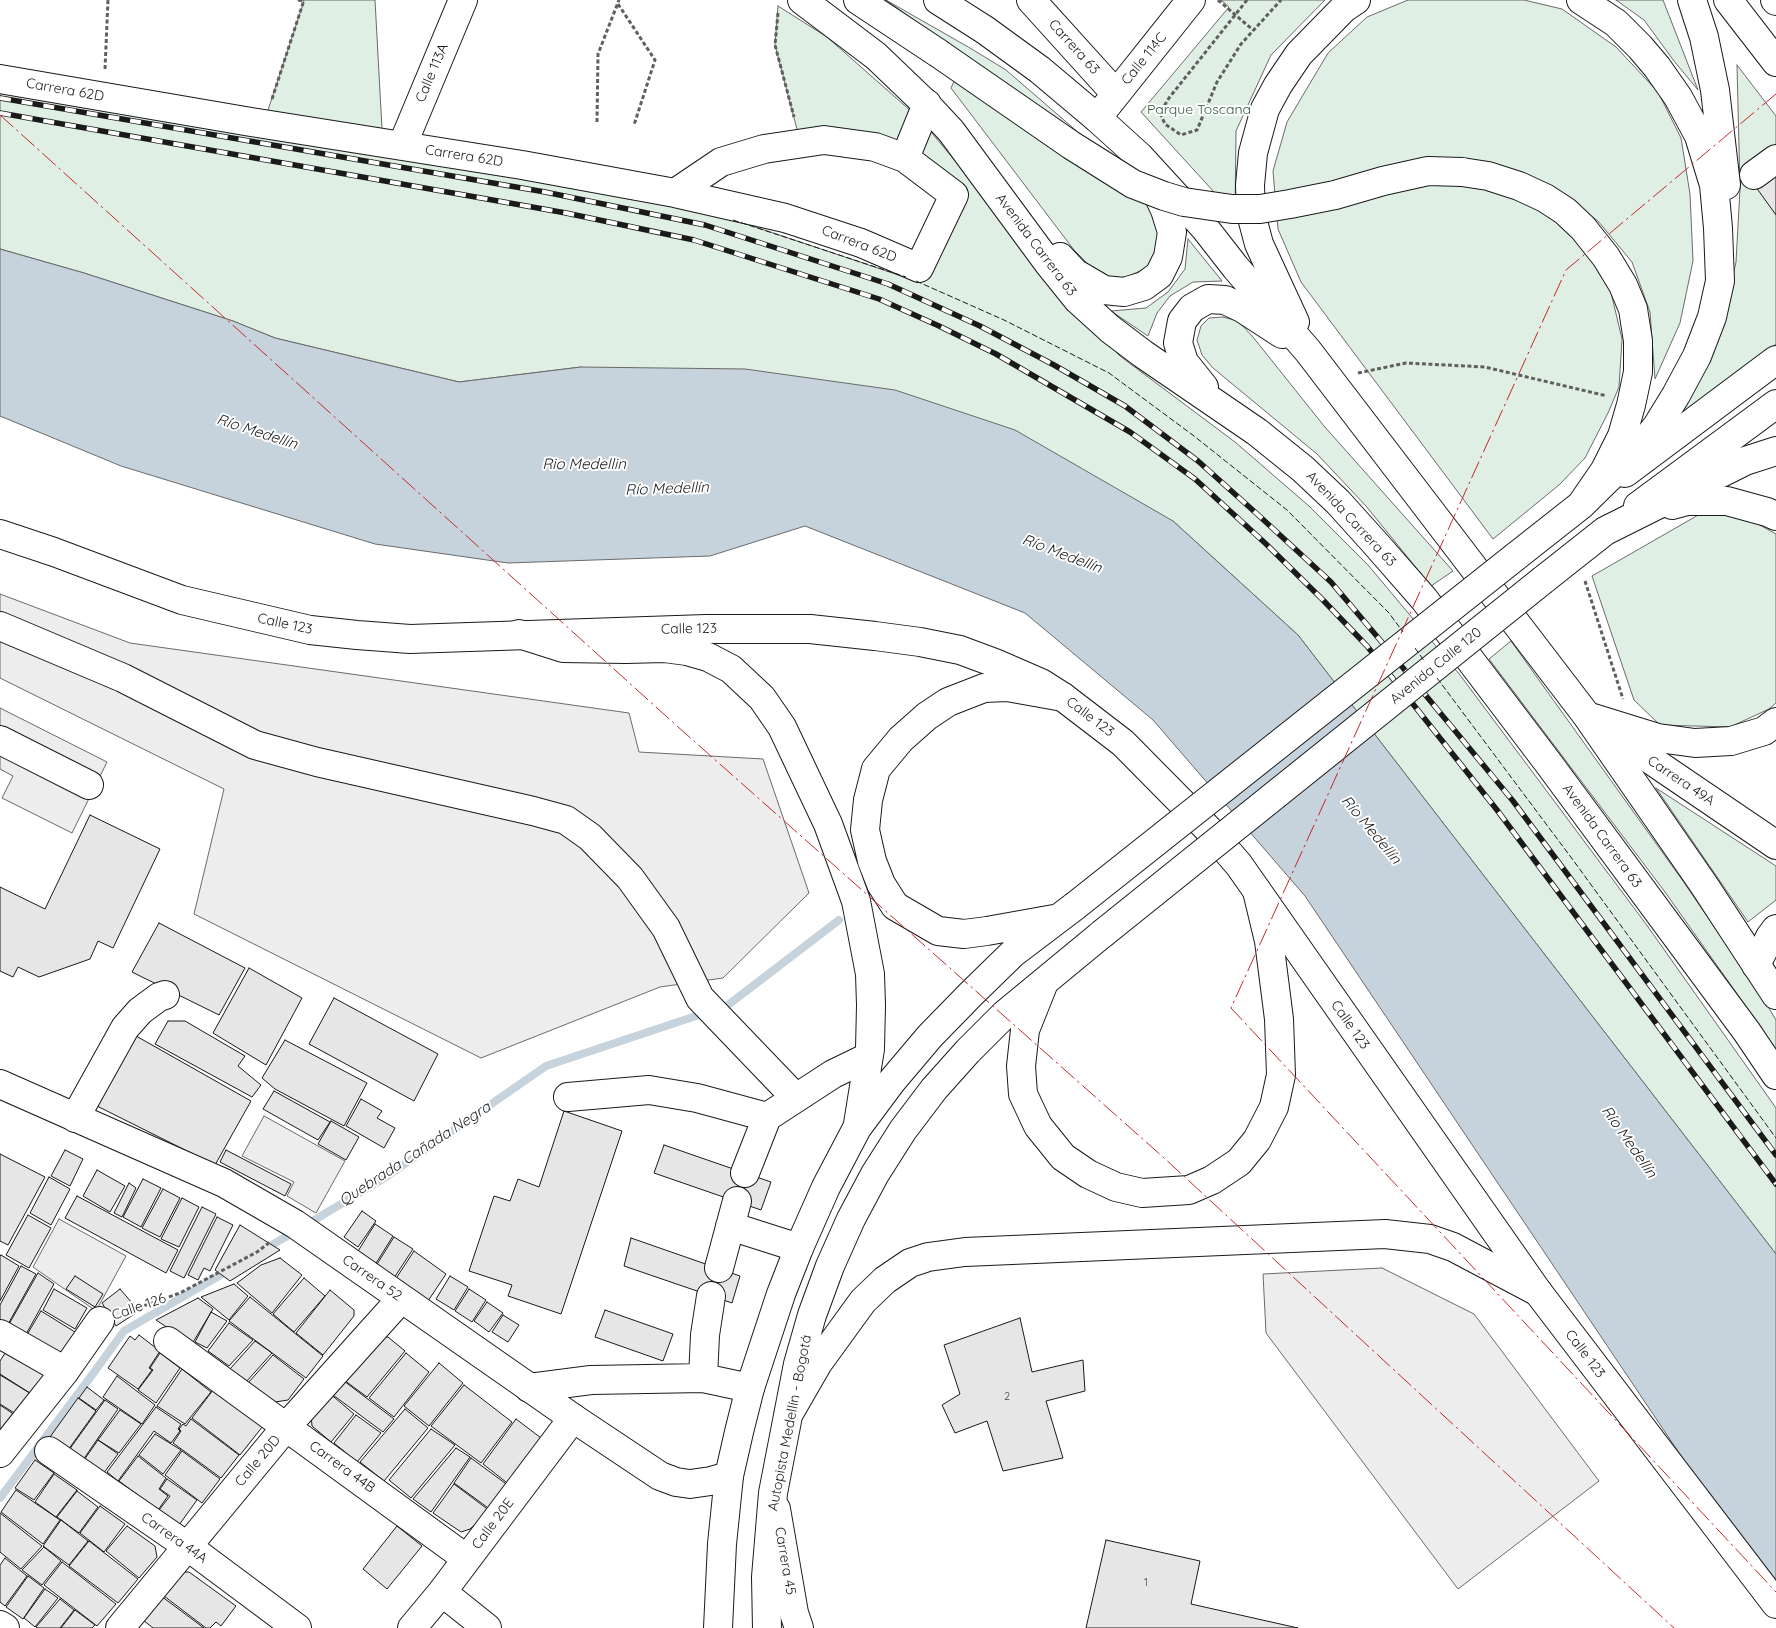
<!DOCTYPE html>
<meta charset="utf-8">
<style>
body{margin:0}
canvas{display:block;background:#fff}
</style>
<canvas width="1776" height="1628"></canvas>
<script>
const c = document.querySelector('canvas').getContext('2d');
c.lineJoin = 'round';
function fill(path, color) { c.fillStyle = color; c.fill(path, 'evenodd'); }
const shape = rows => new Path2D(rows.map(r => 'M' + r).join(''));
function strokePath(path, color, width, dash) { c.strokeStyle = color; c.lineWidth = width; c.lineCap = dash ? 'butt' : 'round'; c.setLineDash(dash || []); c.stroke(path); }
function label(font, color, halo, rows, align = 'center') {
  c.font = font + ' Quicksand,sans-serif'; c.lineWidth = 4; c.setLineDash([]); c.textBaseline = 'middle'; c.strokeStyle = halo; c.fillStyle = color; for (const [text, x, y, turn = 0] of rows) {
    c.save(); c.translate(x, y); c.rotate((+turn || 0) * Math.PI / 180); c.textAlign = isNaN(turn) ? turn : align; if (halo) c.strokeText(text, 0, 0); c.fillText(text, 0, 0); c.restore();
  }
}
const green = shape([
 [298,0,375,0,382,129,267,113,304,1,298,0],
 [886,0,970,48,1006,70,1116,165,1154,206,1162,234,1155,256,1147,268,1126,277,1109,279,1096,272,1074,250,951,88,965,57,886,0],
 [1221,0,1325,0,1271,55,1236,131,1235,215,1141,112,1229,7,1221,0],
 [1408,0,1524,0,1562,9,1616,47,1658,92,1681,138,1690,194,1693,261,1680,323,1655,379,1650,312,1632,262,1598,221,1551,188,1503,190,1553,214,1584,245,1609,284,1622,339,1619,387,1608,413,1585,458,1559,485,1493,539,1301,282,1278,229,1273,171,1287,122,1328,53,1367,17,1408,0],
 [1616,0,1663,0,1698,90,1674,61,1644,20,1616,0],
 [778,6,827,37,912,112,900,145,799,137,775,45,778,6],
 [1737,65,1776,116,1776,344,1678,418,1724,317,1736,262,1740,189,1737,65],
 [0,88,518,174,723,216,919,282,960,190,919,154,931,132,967,175,1049,285,1120,356,1235,442,1309,506,1368,565,1460,675,1646,924,1776,1108,1776,1254,1298,635,1173,521,581,367,459,382,275,338,233,321,84,273,0,249,0,88],
 [1188,239,1222,281,1193,282,1170,296,1157,313,1148,336,1111,311,1146,308,1168,292,1185,269,1188,239],
 [1223,317,1238,321,1253,337,1324,426,1453,571,1431,586,1366,506,1317,454,1213,368,1202,355,1197,340,1201,326,1209,318,1223,317],
 [1707,510,1758,524,1776,534,1776,703,1769,709,1730,727,1660,725,1634,700,1592,576,1707,510],
 [1511,641,1683,881,1764,1000,1776,1020,1776,1049,1665,892,1489,659,1511,641],
 [1656,788,1776,866,1776,900,1748,922,1656,788]
]);
fill(green, '#e0efe3');
strokePath(green, '#6a6a6a', 1);
const parking = shape([
 [0,594,130,643,629,713,639,752,763,759,809,893,723,978,660,987,481,1058,194,914,224,789,0,678,0,594],
 [0,708,107,762,72,833,2,798,13,776,0,769,0,708],
 [264,1116,345,1161,316,1213,287,1196,294,1182,242,1156,264,1116],
 [59,1219,126,1256,96,1311,33,1267,59,1219],
 [1382,1268,1474,1314,1599,1481,1458,1589,1266,1333,1263,1274,1382,1268]
]);
fill(parking, '#ededed');
strokePath(parking, '#6a6a6a', 1);
const water = shape([
 [0,249,84,273,233,321,275,338,459,382,581,367,745,369,895,390,1015,430,1173,521,1298,635,1776,1254,1776,1584,1747,1554,1305,896,1153,720,1025,613,805,526,710,556,508,563,375,544,121,466,0,416,0,249]
]);
fill(water, '#c6d2dc');
strokePath(water, '#6a6a6a', 1);
strokePath(shape([
 [719,1008,728,1005,839,920],
 [306,1225,386,1177,546,1066,705,1013],
 [263,1250,296,1231],
 [0,1498,95,1371,124,1331,229,1270]
]), '#c6d2dc', 8);
const building = shape([
 [1776,166,1776,215,1753,183,1776,166],
 [90,815,160,849,113,948,98,941,90,959,39,977,18,967,13,977,0,971,0,887,45,909,90,815],
 [159,923,245,968,219,1015,132,972,159,923],
 [249,968,302,998,266,1065,213,1033,249,968],
 [334,998,438,1054,414,1101,309,1044,334,998],
 [168,1021,185,1021,245,1056,238,1066,261,1085,252,1097,155,1044,168,1021],
 [129,1032,251,1101,215,1165,93,1104,129,1032],
 [285,1040,367,1083,344,1126,275,1089,262,1078,285,1040],
 [274,1091,330,1122,318,1140,263,1109,274,1091],
 [361,1099,382,1111,377,1118,395,1128,384,1148,346,1126,361,1099],
 [564,1111,622,1131,561,1314,508,1296,512,1285,469,1271,494,1196,510,1201,518,1179,539,1187,564,1111],
 [331,1121,359,1137,346,1160,318,1144,331,1121],
 [664,1145,771,1182,761,1210,654,1173,664,1145],
 [65,1150,83,1159,70,1186,51,1176,65,1150],
 [226,1150,291,1184,285,1196,220,1162,226,1150],
 [0,1154,45,1177,8,1245,0,1241,0,1154],
 [97,1170,125,1186,110,1212,83,1196,97,1170],
 [49,1177,70,1189,51,1225,30,1213,49,1177],
 [143,1179,161,1188,141,1227,123,1217,143,1179],
 [129,1183,136,1188,122,1217,114,1213,129,1183],
 [163,1189,180,1198,160,1237,142,1228,163,1189],
 [77,1196,178,1250,166,1273,65,1218,77,1196],
 [182,1198,199,1207,179,1247,161,1239,182,1198],
 [202,1207,216,1214,184,1278,170,1271,202,1207],
 [362,1211,376,1221,358,1247,344,1237,362,1211],
 [28,1215,51,1228,29,1268,6,1255,28,1215],
 [217,1217,233,1225,210,1271,204,1268,198,1280,188,1275,217,1217],
 [375,1224,393,1236,373,1268,355,1256,375,1224],
 [240,1225,280,1250,230,1281,215,1270,240,1225],
 [394,1237,413,1249,392,1281,374,1269,394,1237],
 [631,1238,740,1276,732,1303,624,1266,631,1238],
 [414,1251,446,1274,428,1301,395,1280,414,1251],
 [1,1255,19,1266,0,1301,0,1256,1,1255],
 [280,1258,302,1275,272,1313,237,1283,261,1265,280,1258],
 [21,1266,36,1274,7,1326,0,1322,0,1305,21,1266],
 [38,1273,54,1284,25,1336,8,1326,38,1273],
 [75,1276,103,1294,95,1307,66,1289,75,1276],
 [450,1276,468,1287,454,1310,436,1299,450,1276],
 [304,1278,325,1296,294,1332,273,1314,304,1278],
 [234,1284,248,1296,229,1320,201,1297,234,1284],
 [54,1289,87,1308,75,1329,43,1310,54,1289],
 [120,1289,139,1311,116,1326,102,1303,120,1289],
 [469,1289,486,1300,472,1322,455,1311,469,1289],
 [330,1290,354,1310,354,1316,323,1355,296,1333,330,1290],
 [250,1297,323,1356,306,1378,229,1321,250,1297],
 [198,1298,213,1309,192,1344,156,1320,198,1298],
 [487,1302,503,1313,489,1332,474,1321,487,1302],
 [605,1310,673,1334,663,1361,595,1337,605,1310],
 [41,1311,75,1332,60,1359,25,1338,41,1311],
 [211,1312,227,1321,207,1348,195,1342,211,1312],
 [503,1315,519,1325,508,1342,492,1332,503,1315],
 [1020,1318,1032,1372,1083,1360,1085,1391,1046,1401,1063,1458,1003,1471,987,1421,955,1433,942,1405,960,1394,944,1345,1020,1318],
 [229,1323,253,1340,229,1366,208,1351,229,1323],
 [139,1335,160,1351,149,1368,152,1370,138,1389,108,1368,130,1336,135,1340,139,1335],
 [379,1337,388,1337,405,1351,367,1397,344,1380,379,1337],
 [255,1341,272,1353,246,1382,230,1369,255,1341],
 [9,1347,48,1372,33,1395,0,1374,0,1361,9,1347],
 [160,1353,180,1368,156,1403,138,1390,153,1370,150,1368,160,1353],
 [406,1353,429,1372,394,1417,369,1398,406,1353],
 [273,1355,304,1379,288,1400,275,1402,248,1383,273,1355],
 [439,1363,463,1383,429,1426,404,1406,439,1363],
 [182,1369,211,1392,185,1424,157,1406,182,1369],
 [0,1375,33,1395,19,1416,0,1404,0,1375],
 [117,1376,155,1405,142,1424,103,1397,117,1376],
 [344,1381,394,1419,383,1432,333,1395,344,1381],
 [464,1385,512,1422,481,1463,431,1426,464,1385],
 [87,1387,104,1400,96,1410,79,1398,87,1387],
 [213,1390,263,1426,240,1455,192,1418,213,1390],
 [328,1392,354,1414,331,1442,312,1426,311,1414,328,1392],
 [78,1398,96,1411,68,1450,50,1437,78,1398],
 [105,1400,118,1409,83,1460,69,1450,105,1400],
 [0,1405,15,1415,0,1432,0,1405],
 [156,1407,181,1424,178,1429,180,1431,171,1443,154,1431,118,1481,107,1472,156,1407],
 [405,1409,428,1428,384,1481,360,1462,405,1409],
 [120,1410,141,1424,119,1453,98,1440,120,1410],
 [356,1415,381,1433,357,1462,334,1443,356,1415],
 [191,1419,239,1455,221,1478,173,1443,181,1431,179,1429,183,1424,186,1426,191,1419],
 [516,1419,541,1438,541,1449,511,1486,483,1464,516,1419],
 [431,1429,455,1445,411,1498,389,1480,431,1429],
 [155,1434,181,1450,163,1474,139,1455,155,1434],
 [98,1440,118,1454,103,1474,84,1460,98,1440],
 [456,1448,470,1457,431,1512,413,1499,456,1448],
 [182,1451,220,1479,202,1503,165,1475,182,1451],
 [138,1456,166,1478,159,1489,168,1496,158,1510,119,1481,138,1456],
 [471,1458,509,1486,491,1510,454,1483,471,1458],
 [35,1460,54,1473,34,1500,15,1488,35,1460],
 [54,1474,77,1490,56,1517,35,1502,54,1474],
 [167,1479,197,1500,179,1525,159,1510,170,1496,160,1489,167,1479],
 [454,1484,490,1511,470,1529,461,1532,433,1513,454,1484],
 [16,1490,60,1520,43,1544,1,1512,16,1490],
 [77,1491,98,1507,79,1533,57,1517,77,1491],
 [100,1506,125,1524,104,1552,80,1533,100,1506],
 [0,1513,42,1546,21,1569,0,1552,0,1513],
 [61,1520,88,1541,69,1565,43,1546,61,1520],
 [127,1526,155,1546,157,1557,139,1578,106,1551,127,1526],
 [397,1526,422,1546,387,1589,363,1569,397,1526],
 [1106,1540,1200,1561,1191,1604,1298,1628,1086,1628,1106,1540],
 [89,1541,138,1579,118,1603,69,1566,89,1541],
 [44,1547,61,1561,42,1585,22,1570,44,1547],
 [5,1558,27,1576,5,1606,0,1602,0,1565,5,1558],
 [62,1562,116,1604,97,1626,44,1585,62,1562],
 [177,1572,189,1572,236,1606,221,1626,216,1622,210,1628,206,1628,160,1593,177,1572],
 [28,1576,44,1588,23,1619,6,1607,28,1576],
 [45,1589,58,1598,35,1627,24,1618,45,1589],
 [157,1593,204,1628,153,1628,138,1616,157,1593],
 [60,1599,74,1610,60,1628,38,1628,36,1627,60,1599],
 [75,1610,95,1625,92,1628,61,1628,75,1610]
]);
fill(building, '#e6e6e6');
strokePath(building, '#1a1a1a', 1);
const minor = shape([
 [1031,0,1116,94],
 [0,79,251,122,522,165,675,193,785,218,861,243,919,268,954,195,905,158,875,147,824,140,764,149,721,162,675,193],
 [1097,118,1191,0],
 [402,146,463,0],
 [905,158,927,104],
 [1754,175,1776,159],
 [0,626,123,678,255,745,317,762,533,811,566,820,590,837,630,878,666,928,700,998,795,1097],
 [1595,722,1776,845],
 [0,740,89,785],
 [1756,965,1770,937,1776,929],
 [568,1097,649,1090,697,1098,767,1117],
 [75,1118,125,1028,140,1011,159,997,165,995],
 [745,1173,767,1117,833,1074,868,1057],
 [730,1226,799,1248],
 [719,1268,737,1201],
 [0,1334,65,1371],
 [168,1341,467,1559],
 [703,1378,705,1335,711,1296],
 [529,1388,591,1380,703,1378,750,1388],
 [49,1451,187,1546,297,1628],
 [0,1453,65,1371,100,1321],
 [776,1509,794,1613,799,1628],
 [442,1592,487,1628],
 [0,1625,5,1628],
 [120,1628,286,1427,401,1299],
 [412,1628,442,1592,573,1418]
]);
const major = shape([
 [1728,0,1776,62],
 [1775,0,1776,1],
 [1625,473,1776,360],
 [1638,506,1776,404],
 [0,534,54,552,182,600,310,630,357,635,410,639,706,629,810,629,875,636,920,642,960,650,995,663,1041,683,1063,697,1123,743,1208,829,1239,865,1538,1292,1776,1604],
 [0,1084,224,1183,295,1224,573,1418,660,1476,676,1482,690,1484,711,1481,729,1476]
]);
const highway = shape([
 [802,0,876,56,924,102,951,131,1049,264,1078,300,1110,329,1143,354,1257,432,1303,469,1338,502,1375,543,1424,599,1549,764,1747,1032,1776,1075],
 [858,0,938,53],
 [938,0,985,30,1040,70,1097,118,1139,156,1204,227,1236,268,1308,351,1587,716,1704,885,1776,995],
 [1581,0,1616,23,1640,47,1657,67,1678,97,1699,136,1714,185,1718,228,1720,281,1712,317,1697,356,1676,395,1657,426,1642,445,1581,505],
 [1692,0,1704,37,1715,90,1726,185],
 [1462,172,1488,176,1519,186,1545,198,1565,211,1583,228,1606,257,1623,285,1633,309,1638,341,1638,372,1631,405,1622,436,1605,470,1581,505,1515,557],
 [1060,257,1075,273,1104,290,1124,292,1144,286,1159,275,1168,257,1172,232,1165,210,1151,180],
 [1295,322,1259,244,1251,214,1250,185,1253,153,1265,109,1278,85,1299,54,1344,8,1356,0],
 [1204,387,1184,362,1178,343,1182,321,1192,308,1208,299,1225,300,1242,308,1282,334],
 [1672,505,1687,501,1727,501,1767,512,1776,516],
 [1543,580,1605,531,1745,461,1776,451],
 [519,634,563,648,626,649,664,648,687,651,708,657,731,669,762,698,782,727,828,824,856,901,870,974,871,1005,870,1049,858,1124],
 [1587,716,1658,738,1695,743,1731,741,1764,731,1776,722],
 [1054,919,987,931,964,934,938,931,895,906,881,884,872,861,865,830,868,800,876,769,901,739,927,716,948,702,984,688,1007,687,1063,697],
 [1043,985,1025,1030,1021,1066,1023,1094,1038,1126,1063,1157,1088,1174,1116,1187,1142,1193,1189,1190,1212,1180,1239,1162,1257,1140,1274,1107,1281,1075,1279,1019,1269,941,1257,891],
 [788,1415,818,1363,863,1301,885,1280,910,1263,928,1257,965,1252,1385,1234,1430,1239,1453,1247,1538,1292],
 [718,1628,722,1544,729,1476,739,1432,750,1388,781,1294,799,1248,826,1187,857,1128,892,1081,930,1036,971,994,1013,953,1075,906],
 [767,1628,766,1577,773,1493,798,1364,812,1315,830,1266,851,1219,875,1174,903,1130,934,1089,968,1051,1005,1014,1102,934]
]);
strokePath(minor, '#1a1a1a', 30);
strokePath(major, '#1a1a1a', 30);
strokePath(highway, '#1a1a1a', 30);
strokePath(shape([
 [298,0,304,1],
 [1218,0,1253,30],
 [1247,0,1169,98,1160,113,1165,124,1181,135,1197,130,1217,82,1241,44,1281,0],
 [618,4,655,60,634,125],
 [778,13,775,45,794,117],
 [105,69,108,0],
 [272,99,304,0],
 [597,122,598,54,619,0],
 [1358,373,1406,363,1485,367,1607,396],
 [1585,581,1623,699],
 [126,1312,180,1293,257,1252,270,1242]
]), '#5f5f5f', 3, [4, 2.5]);
strokePath(minor, '#fff', 28);
strokePath(major, '#fff', 28);
strokePath(highway, '#fff', 28);
const rail = shape([
 [0,98,545,192,705,225,888,284,980,326,1054,365,1125,406,1198,461,1256,513,1331,582,1380,640,1513,801,1776,1155],
 [0,113,566,213,694,240,879,299,939,326,996,354,1130,432,1195,479,1265,543,1322,599,1367,646,1497,810,1776,1184]
]);
strokePath(rail, '#1a1a1a', 5.5);
strokePath(rail, '#fff', 4, [11]);
const highwayBridge = shape([
 [938,53,1071,145,1133,184,1164,196,1184,202,1232,209,1260,209,1290,204,1335,195,1383,181,1428,171,1462,172],
 [1075,906,1515,557],
 [1102,934,1543,580]
]);
strokePath(highwayBridge, '#1a1a1a', 30, []);
strokePath(highwayBridge, '#fff', 28);
strokePath(shape([
 [733,220,906,277],
 [916,281,1004,320,1109,373,1194,436,1287,510,1389,613,1403,632],
 [1415,648,1425,662],
 [1437,678,1573,860,1776,1138]
]), '#1a1a1a', 1, [6, 2.5]);
strokePath(shape([
 [1776,94,1566,270,1231,1008,1776,1592],
 [0,115,677,726,1163,1157,1674,1628]
]), '#c62828', 1, [18, 4, 2.5, 4]);
label('11px', '#4d4d4d', null, [
 ["2",1007,1397],
 ["1",1146,1583]
]);
label('14px', '#1a1a1a', '#fff', [
 ["Carrera 63",1074,47,48],
 ["Calle 114C",1144,59,-51],
 ["Calle 113A",432,73,-67],
 ["Carrera 62D",65,90,10],
 ["Carrera 62D",464,156,9],
 ["Carrera 62D",859,244,21],
 ["Avenida Carrera 63",1036,245,53],
 ["Avenida Carrera 63",1351,519,47],
 ["Calle 123",285,624,12],
 ["Calle 123",689,629,-1],
 ["Avenida Calle 120",1436,666,-39],
 ["Calle 123",1090,717,37],
 ["Carrera 49A",1681,781,34],
 ["Avenida Carrera 63",1602,836,54],
 ["Calle 123",1350,1025,55],
 ["Carrera 52",372,1278,35],
 ["Calle 126",139,1307,-19],
 ["Calle 123",1585,1354,53],
 ["Autopista Medellín - Bogotá",790,1423,-79],
 ["Calle 20D",258,1461,-50],
 ["Carrera 44B",342,1467,36],
 ["Calle 20E",493,1524,-53],
 ["Carrera 44A",174,1538,35],
 ["Carrera 45",785,1561,80]
]);
label('14px', '#2b5a34', '#fff', [
 ["Parque Toscana",1199,110]
]);
label('italic 15px', '#1a1a1a', '#fff', [
 ["Río Medellín",257,432,18],
 ["Rio Medellin",584,464],
 ["Río Medellín",667,489,-2],
 ["Río Medellín",1062,554,21],
 ["Río Medellín",1371,830,50],
 ["Río Medellín",1629,1142,55],
 ["Quebrada Cañada Negra",415,1154,-33]
]);
</script>
